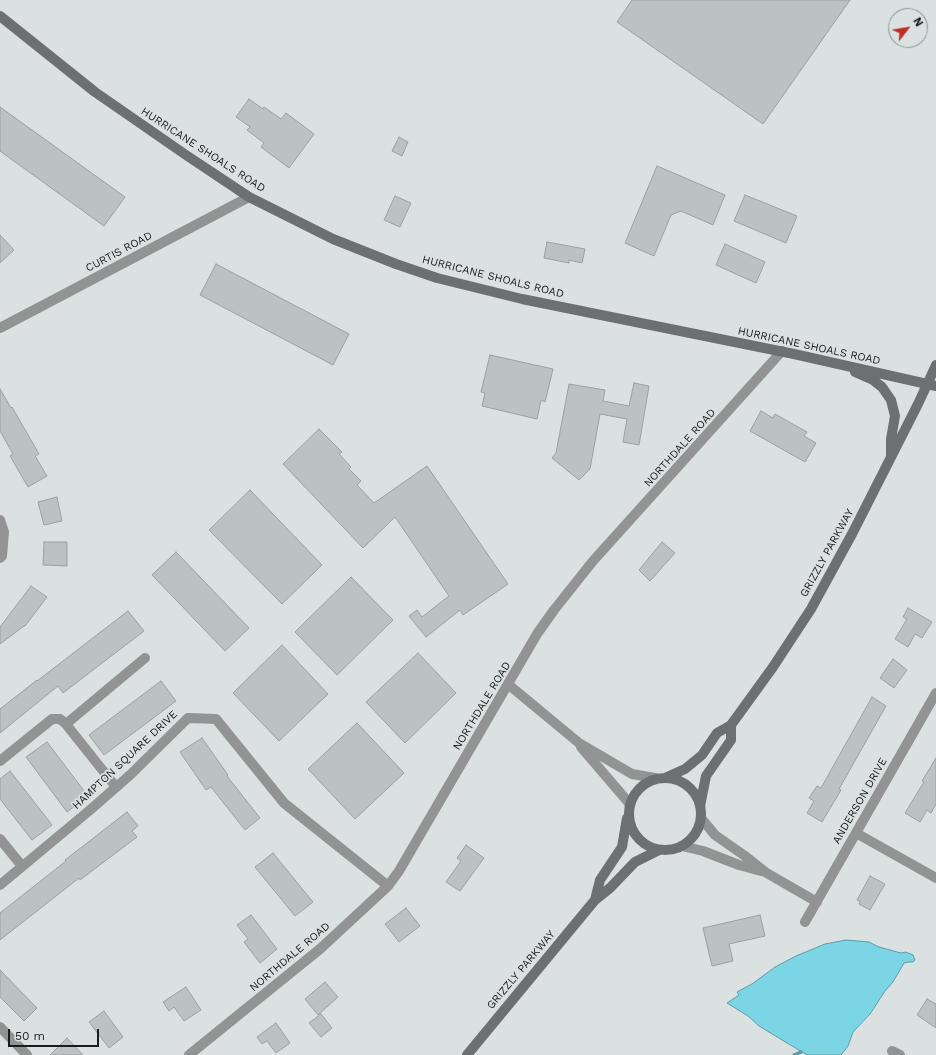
<!DOCTYPE html>
<style>
body{margin:0}
#map{position:relative;width:936px;height:1055px;overflow:hidden;background:#dbe0e1;font-family:"Work Sans",sans-serif}
canvas{display:block}
.north{position:absolute;left:888px;top:8px;width:40px;height:40px;box-sizing:border-box;background:#dbe0e1;border:1px solid #8d9192;border-radius:50%;rotate:59deg;font-size:11px;font-weight:700;line-height:16px;text-align:center;color:#191b1b}
.north::after{content:'';display:block;margin:auto;width:14px;height:18px;background:#bd2f25;clip-path:polygon(50% 0,100% 100%,50% 72%,0 100%)}
.scale{position:absolute;left:8px;top:1029px;width:91px;height:18px;box-sizing:border-box;border:2px solid #191b1b;border-top:0;padding-left:5px;font-size:12px;line-height:14px;white-space:nowrap;color:#191b1b;-webkit-text-stroke:3px #dbe0e1;paint-order:stroke}
</style>
<div id="map">
<canvas width="936" height="1055"></canvas>
<div class="north">N</div>
<div class="scale">50 m</div>
</div>
<script>
const c = document.querySelector('canvas').getContext('2d');
c.lineJoin = 'round';
function fill(path, color) { c.fillStyle = color; c.fill(path, 'evenodd'); }
const shape = rows => new Path2D(rows.map(r => 'M' + r).join(''));
function strokePath(path, color, width, dash) { c.strokeStyle = color; c.lineWidth = width; c.lineCap = dash ? 'butt' : 'round'; c.setLineDash(dash || []); c.stroke(path); }
function label(font, color, halo, rows, align = 'center') {
  c.font = font + ' "Work Sans",sans-serif'; c.lineWidth = 3.5; c.setLineDash([]); c.textBaseline = 'middle'; c.strokeStyle = halo; c.fillStyle = color; for (const [text, x, y, turn = 0] of rows) {
    c.save(); c.translate(x, y); c.rotate((+turn || 0) * Math.PI / 180); c.textAlign = isNaN(turn) ? turn : align; if (halo) c.strokeText(text, 0, 0); c.fillText(text, 0, 0); c.restore();
  }
}
const water = shape([
 [846,940,869,942,879,947,901,953,906,952,913,955,915,960,913,962,909,962,904,963,893,982,885,991,870,1014,853,1032,848,1046,841,1055,807,1055,759,1026,748,1016,727,1003,739,995,737,992,752,984,775,967,796,956,825,944,846,940]
]);
fill(water, '#7bd5e4');
strokePath(water, '#5e9da8', 1);
strokePath(shape([
 [794,1055,801,1052]
]), '#5e9da8', 3.5);
const building = shape([
 [632,0,850,0,763,124,617,22,632,0],
 [249,99,263,109,264,107,281,119,286,113,314,134,289,168,261,147,264,143,247,130,250,127,236,117,249,99],
 [0,107,125,197,104,226,0,151,0,107],
 [399,137,408,142,402,156,392,151,399,137],
 [657,166,725,195,713,225,681,211,671,215,654,256,625,243,657,166],
 [745,195,797,216,786,243,734,221,745,195],
 [395,196,411,203,400,227,384,220,395,196],
 [0,235,14,250,0,263,0,235],
 [547,242,585,249,582,263,569,260,569,263,544,258,547,242],
 [725,244,765,262,756,283,716,265,725,244],
 [216,264,349,334,333,365,200,295,216,264],
 [490,355,553,369,545,402,541,400,537,419,482,406,485,393,481,392,490,355],
 [634,383,649,386,639,445,623,442,627,419,600,414,590,469,579,480,552,458,556,453,569,384,605,390,603,401,629,406,634,383],
 [0,389,11,408,12,407,39,454,35,456,47,476,28,487,10,456,13,454,0,431,0,389],
 [761,411,773,418,775,414,807,432,804,436,816,443,805,462,750,431,761,411],
 [319,429,342,452,339,454,351,467,349,469,361,481,357,485,374,503,427,466,508,584,463,615,460,610,426,637,409,616,417,610,422,617,449,596,395,517,363,548,283,464,319,429],
 [250,490,322,565,282,604,209,530,250,490],
 [57,497,62,521,44,525,38,502,57,497],
 [44,542,67,542,67,566,43,565,44,542],
 [662,542,675,553,650,581,639,570,662,542],
 [176,552,249,628,225,651,152,575,176,552],
 [351,577,393,620,337,675,295,632,351,577],
 [31,586,47,597,25,626,24,626,0,644,0,627,31,586],
 [908,608,932,622,922,638,915,634,908,647,895,639,907,619,903,617,908,608],
 [128,611,144,631,63,693,58,686,0,733,0,709,37,680,37,681,128,611],
 [282,645,328,694,279,741,233,693,282,645],
 [418,653,456,693,405,743,366,702,418,653],
 [893,659,907,670,894,688,880,678,893,659],
 [161,681,176,701,104,755,89,735,161,681],
 [872,697,886,706,839,789,841,790,822,822,807,813,814,801,809,798,817,786,821,788,872,697],
 [357,723,404,773,355,819,308,769,357,723],
 [202,738,228,775,227,776,260,818,245,830,211,787,206,790,180,752,202,738],
 [47,742,88,796,67,812,26,757,47,742],
 [936,758,936,804,931,813,927,810,920,822,905,813,924,782,922,781,936,758],
 [10,771,52,825,32,840,0,799,0,779,10,771],
 [127,812,138,826,132,831,137,837,80,880,79,878,0,940,0,913,66,861,65,860,127,812],
 [466,845,484,858,460,891,446,882,461,861,457,858,466,845],
 [273,853,313,902,295,916,255,867,273,853],
 [870,876,885,884,870,910,859,904,860,901,857,900,870,876],
 [406,908,420,926,399,942,385,924,406,908],
 [251,915,277,949,260,963,244,942,248,939,237,925,251,915],
 [760,915,765,936,729,944,733,961,712,966,703,928,760,915],
 [0,970,37,1008,24,1021,0,997,0,970],
 [325,982,338,997,318,1015,305,999,325,982],
 [186,987,201,1010,184,1021,174,1007,169,1011,163,1002,186,987],
 [927,999,936,1004,936,1028,917,1015,927,999],
 [104,1011,123,1037,109,1048,89,1022,104,1011],
 [321,1014,332,1028,321,1037,309,1023,321,1014],
 [276,1023,290,1043,276,1053,267,1041,262,1044,257,1037,276,1023],
 [67,1038,83,1055,50,1055,67,1038]
]);
fill(building, '#bcc1c2');
strokePath(building, '#9ba0a0', 1);
strokePath(shape([
 [0,328,249,197],
 [0,520,4,532,2,556,0,558],
 [509,685,579,743,632,774,655,778],
 [66,724,145,658],
 [581,747,629,803],
 [0,761,52,719,60,719,65,723,116,787],
 [701,818,715,835,745,856,765,872,817,902],
 [856,833,936,878],
 [0,839,22,866],
 [682,846,703,851,739,865,761,871],
 [0,885,90,810,130,775,188,718,216,719,284,803,388,886],
 [805,922,936,693],
 [0,1027,27,1055],
 [892,1051,900,1055],
 [189,1055,320,949,388,886,399,871,537,634,554,610,593,561,782,351]
]), '#929494', 10);
strokePath(shape([
 [0,16,95,92,186,155,249,197,333,239,396,264,437,278,522,299,794,354,936,386],
 [855,372,873,380,882,387,891,400,895,416,891,439,891,456],
 [667,777,685,769,702,755,717,733,731,725,773,667,811,609,852,534,918,404,936,365],
 '629 814a36 36 0 1 1 72 0a36 36 0 1 1-72 0Z',
 [700,806,706,776,731,740,731,725],
 [595,900,600,880,622,847,627,818],
 [467,1055,595,900,610,888,635,862,659,850]
]), '#6d7071', 10);
label('11px', '#191b1b', '#dbe0e1', [
 ["HURRICANE SHOALS ROAD",203,150,33],
 ["CURTIS ROAD",119,252,-28],
 ["HURRICANE SHOALS ROAD",493,277,14],
 ["HURRICANE SHOALS ROAD",809,346,12],
 ["NORTHDALE ROAD",680,448,-48],
 ["GRIZZLY PARKWAY",827,553,-61],
 ["NORTHDALE ROAD",482,706,-59],
 ["HAMPTON SQUARE DRIVE",125,760,-43],
 ["ANDERSON DRIVE",860,801,-60],
 ["NORTHDALE ROAD",290,957,-40],
 ["GRIZZLY PARKWAY",521,970,-50]
]);
</script>
